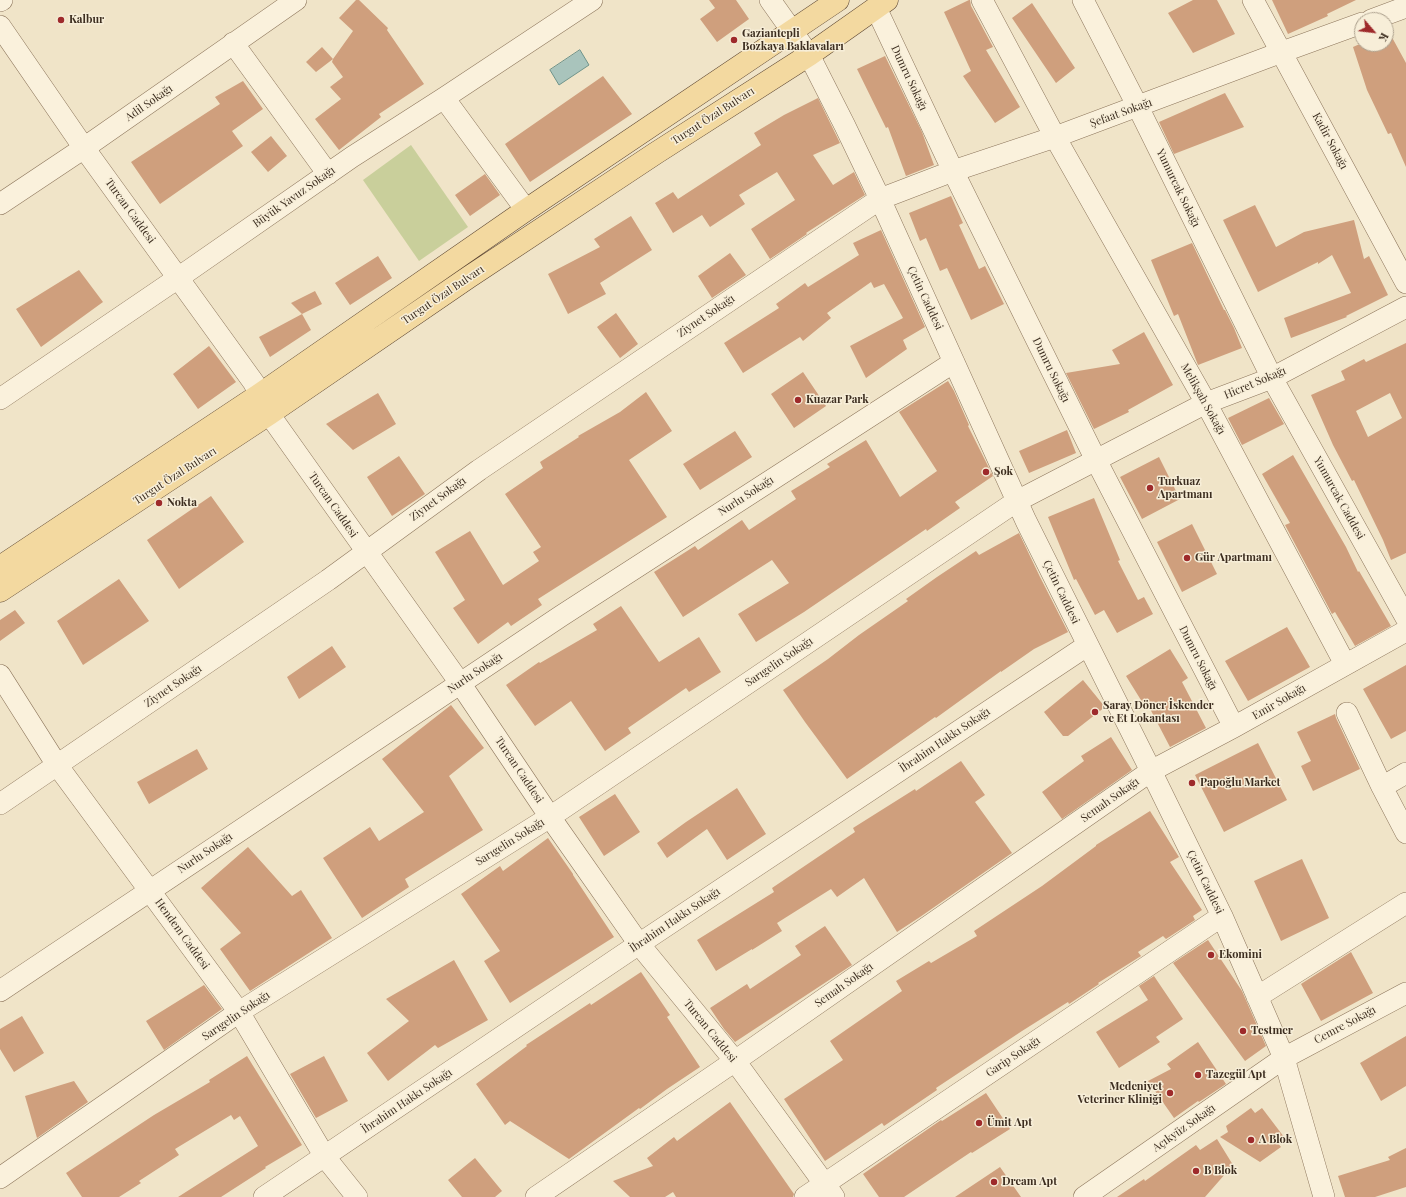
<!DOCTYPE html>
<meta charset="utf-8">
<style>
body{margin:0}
#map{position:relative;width:1406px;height:1197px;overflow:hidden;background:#f0e4c8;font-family:"Playfair Display",serif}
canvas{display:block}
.north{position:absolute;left:1354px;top:12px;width:40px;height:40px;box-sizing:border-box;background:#f7eed8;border:1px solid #ada18e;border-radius:50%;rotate:118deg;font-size:11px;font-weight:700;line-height:16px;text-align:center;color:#3d2e20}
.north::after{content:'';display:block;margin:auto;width:14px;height:18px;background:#9e2a2b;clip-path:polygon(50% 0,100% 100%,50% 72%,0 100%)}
</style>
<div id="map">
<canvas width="1406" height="1197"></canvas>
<div class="north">K</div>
</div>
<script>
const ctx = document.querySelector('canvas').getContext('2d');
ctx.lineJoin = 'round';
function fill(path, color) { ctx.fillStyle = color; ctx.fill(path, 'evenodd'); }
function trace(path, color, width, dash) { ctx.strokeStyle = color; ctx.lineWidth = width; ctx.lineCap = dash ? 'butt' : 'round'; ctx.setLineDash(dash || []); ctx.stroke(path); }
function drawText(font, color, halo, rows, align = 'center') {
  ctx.font = font + ' "Playfair Display",serif'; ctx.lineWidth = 3; ctx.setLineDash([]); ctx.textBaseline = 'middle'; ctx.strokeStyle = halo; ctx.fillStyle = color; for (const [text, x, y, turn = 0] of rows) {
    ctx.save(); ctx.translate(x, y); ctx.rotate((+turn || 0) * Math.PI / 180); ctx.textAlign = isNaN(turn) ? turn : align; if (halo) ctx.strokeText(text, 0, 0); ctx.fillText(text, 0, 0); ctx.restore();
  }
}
fill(new Path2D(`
 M 411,145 L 468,227 L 419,261 L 363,180 Z`), '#c9cf9b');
const water = new Path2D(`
 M 580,50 L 589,65 L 559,85 L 550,70 Z`);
fill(water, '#a9c4bc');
trace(water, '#6f938a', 1);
fill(new Path2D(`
 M 356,0 L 359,0 L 388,28 L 387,30 L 424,84 L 379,114 L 381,117 L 339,150 L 315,119 L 341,99 L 330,87 L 343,77 L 332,62 L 333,59 L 316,72 L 306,62 L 322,47 L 333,59 L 353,31 L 339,18 Z
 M 709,0 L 736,0 L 749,19 L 717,42 L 700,19 L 715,8 Z
 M 969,0 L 970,0 L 971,6 L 993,47 L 986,50 L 1020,107 L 995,123 L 963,76 L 971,71 L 944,12 Z
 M 1193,0 L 1217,0 L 1235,34 L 1193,53 L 1168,13 Z
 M 1272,0 L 1356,0 L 1327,14 L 1328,16 L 1288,34 Z
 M 1032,3 L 1075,68 L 1056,83 L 1012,18 Z
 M 1388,30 L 1406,63 L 1406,167 L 1391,133 L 1388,134 L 1367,90 L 1353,47 L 1362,43 L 1362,44 L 1386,44 L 1386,31 Z
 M 885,56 L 922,132 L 934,165 L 906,176 L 888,127 L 886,128 L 857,69 Z
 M 603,76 L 632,114 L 530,182 L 505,144 Z
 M 243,81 L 263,109 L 232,131 L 243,146 L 160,204 L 131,162 L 220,104 L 215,97 Z
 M 1225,93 L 1244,127 L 1174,154 L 1159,122 Z
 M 818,98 L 840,143 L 813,155 L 833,185 L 854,172 L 865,195 L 806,233 L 807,234 L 770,259 L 751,229 L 795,200 L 777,172 L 739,195 L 745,204 L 710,227 L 702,215 L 673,233 L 655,203 L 673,192 L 678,199 L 761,145 L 754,133 L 784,115 Z
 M 271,136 L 287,156 L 268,172 L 251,152 Z
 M 485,174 L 500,195 L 470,216 L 455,195 Z
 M 951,196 L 963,223 L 959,225 L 979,269 L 985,266 L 1004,304 L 971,320 L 947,268 L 940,271 L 926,238 L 920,241 L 909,213 Z
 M 1255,205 L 1276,247 L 1304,232 L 1354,220 L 1364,259 L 1369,256 L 1388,295 L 1346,316 L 1347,317 L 1291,338 L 1284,318 L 1351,293 L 1332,255 L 1318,264 L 1318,262 L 1258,292 L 1223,220 Z
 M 631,216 L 652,250 L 600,283 L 606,294 L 568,314 L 548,274 L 600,247 L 594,239 Z
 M 881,230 L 925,327 L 903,340 L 907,349 L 866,378 L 850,346 L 903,318 L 884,284 L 874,288 L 871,282 L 827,313 L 831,318 L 803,341 L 800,337 L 743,373 L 724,343 L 779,308 L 776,304 L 805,283 L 808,287 L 859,255 L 853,243 Z
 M 1192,243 L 1224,310 L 1225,310 L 1234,328 L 1242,348 L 1198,365 L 1178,314 L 1174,316 L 1151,260 Z
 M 730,253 L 746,275 L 712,298 L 698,276 Z
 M 378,256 L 392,278 L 350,305 L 335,283 Z
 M 79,270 L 103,302 L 41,347 L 16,309 Z
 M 315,291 L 322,304 L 302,314 L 291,303 Z
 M 616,313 L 638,344 L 620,358 L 597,327 Z
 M 302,314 L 311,330 L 270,357 L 259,337 Z
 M 1144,332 L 1173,385 L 1128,410 L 1129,412 L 1094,429 L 1066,373 L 1120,364 L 1112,350 Z
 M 1406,343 L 1406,553 L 1391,560 L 1383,540 L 1354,480 L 1352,481 L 1333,445 L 1311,395 L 1345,380 L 1341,371 L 1364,359 L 1366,362 ZM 1390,393 L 1402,418 L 1368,437 L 1356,411 Z
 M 209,346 L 236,382 L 198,409 L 173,374 Z
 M 803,372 L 826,406 L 794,428 L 771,394 Z
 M 948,381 L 954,391 L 969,425 L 968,426 L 993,476 L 955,502 L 960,508 L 927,531 L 926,529 L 804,612 L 756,642 L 738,614 L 789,583 L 772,560 L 683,617 L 654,572 L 695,546 L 698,550 L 742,520 L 749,530 L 796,499 L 791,491 L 830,467 L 827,464 L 866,440 L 900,497 L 937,471 L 899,412 Z
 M 646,392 L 672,431 L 629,460 L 667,517 L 538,599 L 542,605 L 511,626 L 508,622 L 478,644 L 453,608 L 465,600 L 435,552 L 470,531 L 503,585 L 539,561 L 533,552 L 541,547 L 505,494 L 543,468 L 540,462 L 579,437 L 578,436 L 620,412 Z
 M 378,393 L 396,424 L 353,450 L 326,424 Z
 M 1269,398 L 1284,424 L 1242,445 L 1228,418 Z
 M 1067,430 L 1076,453 L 1029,473 L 1019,451 Z
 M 735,431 L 752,457 L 700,490 L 683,464 Z
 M 1293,455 L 1346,547 L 1358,572 L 1359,571 L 1391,626 L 1355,646 L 1335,612 L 1332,614 L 1285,525 L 1290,523 L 1262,474 Z
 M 399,456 L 425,494 L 392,516 L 367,477 Z
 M 1159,457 L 1180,499 L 1142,519 L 1120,477 Z
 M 211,496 L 244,542 L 179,589 L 147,540 Z
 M 1094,498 L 1120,560 L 1118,561 L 1138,600 L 1144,597 L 1153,614 L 1117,633 L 1104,610 L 1095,615 L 1076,579 L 1074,580 L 1048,517 Z
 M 1192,524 L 1217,574 L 1182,592 L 1157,542 Z
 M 1019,533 L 1040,577 L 1068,632 L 1034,649 L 1001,672 L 1001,671 L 936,718 L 935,717 L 847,779 L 805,722 L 783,690 L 828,659 L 859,635 L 908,601 L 906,599 L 937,577 L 976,551 L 979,555 Z
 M 119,579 L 149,621 L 83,665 L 57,621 Z
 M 621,606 L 659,662 L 699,637 L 721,672 L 689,692 L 686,688 L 628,728 L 631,733 L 605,751 L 571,701 L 535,726 L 506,685 L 539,662 L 540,663 L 597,630 L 593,624 Z
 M 15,610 L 25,623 L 0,641 L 0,620 Z
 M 1287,627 L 1310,667 L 1248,701 L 1225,661 Z
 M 332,646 L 346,667 L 299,699 L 287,677 Z
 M 1170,649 L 1188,678 L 1182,682 L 1206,728 L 1170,747 L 1147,703 L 1144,705 L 1126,676 Z
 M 1406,665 L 1406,731 L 1391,739 L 1363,689 Z
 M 1083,680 L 1105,707 L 1068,736 L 1063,736 L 1044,712 Z
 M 451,705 L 484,748 L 449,776 L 483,830 L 405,879 L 409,887 L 362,918 L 323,858 L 370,827 L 379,841 L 424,812 L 382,759 Z
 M 1335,714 L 1336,718 L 1360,769 L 1313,791 L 1301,766 L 1311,761 L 1297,732 Z
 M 1111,737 L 1132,770 L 1062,819 L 1042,792 L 1084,761 L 1081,756 Z
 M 1258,743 L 1287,800 L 1224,832 L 1195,775 Z
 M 197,749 L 208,769 L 149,804 L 137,782 Z
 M 961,761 L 985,795 L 975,802 L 1012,853 L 920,917 L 897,932 L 864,878 L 837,897 L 831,889 L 777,923 L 782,931 L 752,950 L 752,949 L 716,971 L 697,940 L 774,892 L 772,888 L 855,832 L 853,828 L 915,789 L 916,791 Z
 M 737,788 L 766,834 L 727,860 L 707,829 L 667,858 L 657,843 L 686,822 Z
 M 615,794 L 640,832 L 604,856 L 579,817 Z
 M 1150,811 L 1179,857 L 1170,862 L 1202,910 L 1193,916 L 1195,920 L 1166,939 L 1163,936 L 1138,952 L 1141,956 L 1098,983 L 1099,984 L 1069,1004 L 1068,1002 L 1022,1031 L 936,1088 L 937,1090 L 884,1126 L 882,1123 L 825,1161 L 784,1099 L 843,1060 L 830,1041 L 902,991 L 896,981 L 929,961 L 931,963 L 977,936 L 974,931 L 1042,886 L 1096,846 L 1096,845 Z
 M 548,838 L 573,874 L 573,875 L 614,937 L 510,1003 L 484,961 L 500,951 L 461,894 L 500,866 L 503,871 Z
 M 248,847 L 292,896 L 301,890 L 332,938 L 250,991 L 220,949 L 241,933 L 201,888 Z
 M 1302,859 L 1329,918 L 1281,941 L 1254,881 Z
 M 825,926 L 852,965 L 735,1042 L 724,1029 L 710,1008 L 747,984 L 750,989 L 801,955 L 795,946 Z
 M 1208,940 L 1242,991 L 1266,1046 L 1245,1061 L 1173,963 Z
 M 1351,952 L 1373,993 L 1321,1021 L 1301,984 Z
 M 454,960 L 488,1020 L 438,1048 L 435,1045 L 388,1081 L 367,1053 L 409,1021 L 386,999 Z
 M 641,972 L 670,1015 L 667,1017 L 700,1067 L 667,1089 L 640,1109 L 639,1108 L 569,1159 L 510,1121 L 505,1125 L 476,1084 L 527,1046 L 526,1045 L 590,1003 L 591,1005 Z
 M 1154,976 L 1183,1019 L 1156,1037 L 1160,1042 L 1119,1068 L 1096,1032 L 1148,1000 L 1139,986 Z
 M 204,985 L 222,1009 L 164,1050 L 146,1021 Z
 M 22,1016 L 44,1053 L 14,1072 L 0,1049 L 0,1029 Z
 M 1406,1036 L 1406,1086 L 1381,1101 L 1360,1063 Z
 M 1198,1042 L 1226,1084 L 1199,1102 L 1198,1101 L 1174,1118 L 1148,1081 L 1171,1069 L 1167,1064 Z
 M 247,1056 L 302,1145 L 265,1167 L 266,1168 L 221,1197 L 178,1197 L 258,1146 L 240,1116 L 234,1120 L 231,1115 L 175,1149 L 179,1155 L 139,1181 L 141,1183 L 119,1197 L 82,1197 L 66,1173 L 154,1115 L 210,1082 L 209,1080 Z
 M 324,1056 L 348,1101 L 316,1118 L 290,1074 Z
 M 74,1081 L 88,1102 L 37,1138 L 25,1096 Z
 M 986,1093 L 1010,1129 L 972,1153 L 971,1152 L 904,1197 L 879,1197 L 863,1174 L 941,1120 L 942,1121 Z
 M 730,1102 L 794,1194 L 793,1197 L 676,1197 L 673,1192 L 665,1197 L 630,1197 L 613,1181 L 653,1166 L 647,1158 L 674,1137 L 677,1141 Z
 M 1251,1108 L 1255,1113 L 1262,1108 L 1284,1137 L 1277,1142 L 1281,1147 L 1260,1162 L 1220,1137 L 1228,1132 L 1226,1126 Z
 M 1217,1139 L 1233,1165 L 1205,1197 L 1117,1197 L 1144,1179 L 1145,1181 L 1196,1145 L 1200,1150 Z
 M 1406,1148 L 1406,1187 L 1375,1197 L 1345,1197 L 1338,1176 L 1390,1160 L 1388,1157 Z
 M 475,1158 L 502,1191 L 495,1197 L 462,1197 L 448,1180 Z
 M 1000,1167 L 1021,1197 L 955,1197 Z`), '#cf9f7d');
const minor = new Path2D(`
 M 770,0 L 809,55 L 845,126 L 880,199 L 1026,521 L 1151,771 L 1222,916 L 1284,1058 L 1324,1197
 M 982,0 L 1055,137 L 1206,403 L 1345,664
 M 1083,0 L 1138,107 L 1272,378 L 1406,618
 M 1253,0 L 1406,283
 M 0,1 L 2,0
 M 876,8 L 953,171 L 1096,460 L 1234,727
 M 1371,20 L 1406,7
 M 0,26 L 84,148 L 254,383 L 259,395
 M 233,43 L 328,174
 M 444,98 L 526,210
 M 0,204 L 84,148 L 296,0
 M 0,399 L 178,278 L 352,157 L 444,98 L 592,0
 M 269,414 L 460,683 L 550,817 L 639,944 L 735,1061 L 834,1197
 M 0,675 L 57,765 L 239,1012 L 325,1157 L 357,1197
 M 1347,713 L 1382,787 L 1406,833
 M 1382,787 L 1406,773
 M 0,804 L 328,580 L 479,470 L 880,199 L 953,171 L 1055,137 L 1282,52 L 1362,23
 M 0,991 L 561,616 L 954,362
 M 1257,997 L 1406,903
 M 0,1178 L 239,1012 L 550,817 L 1017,501 L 1206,403 L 1272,378 L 1406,307
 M 264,1197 L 639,944 L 1088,645
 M 536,1197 L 735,1061 L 1151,771 L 1234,727 L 1406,631
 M 805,1197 L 1222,916
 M 1084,1197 L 1284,1058 L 1406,993`);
const major = new Path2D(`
 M 0,567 L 259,395 L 526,210 L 838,0
 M 0,591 L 269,414 L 469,277 L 656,153 L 809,55 L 887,0`);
trace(minor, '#8d765c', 22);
trace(major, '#5b4430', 23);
trace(minor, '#faf1dc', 21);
trace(major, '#f3d9a0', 22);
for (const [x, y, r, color] of [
 [61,20,4,"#9e2a2b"],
 [734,40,4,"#9e2a2b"],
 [798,400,4,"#9e2a2b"],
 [986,472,4,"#9e2a2b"],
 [1150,488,4,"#9e2a2b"],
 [159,503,4,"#9e2a2b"],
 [1187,558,4,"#9e2a2b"],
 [1095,712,4,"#9e2a2b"],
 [1192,783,4,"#9e2a2b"],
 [1211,955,4,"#9e2a2b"],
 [1243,1031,4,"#9e2a2b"],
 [1198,1075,4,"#9e2a2b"],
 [1170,1093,4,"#9e2a2b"],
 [979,1123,4,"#9e2a2b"],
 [1251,1140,4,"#9e2a2b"],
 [1196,1171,4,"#9e2a2b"],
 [994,1182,4,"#9e2a2b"]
]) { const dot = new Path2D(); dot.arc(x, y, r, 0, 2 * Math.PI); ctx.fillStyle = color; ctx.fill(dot); trace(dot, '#f7eed8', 1.5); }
drawText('bold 11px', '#3d2e20', '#f7eed8', [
 ["Kalbur",69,20],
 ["Gaziantepli",742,34],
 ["Bozkaya Baklavaları",742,47],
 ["Kuazar Park",806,400],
 ["Şok",994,472],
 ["Turkuaz",1158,482],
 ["Apartmanı",1158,495],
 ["Nokta",167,503],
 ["Gür Apartmanı",1195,558],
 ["Saray Döner İskender",1103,706],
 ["ve Et Lokantası",1103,719],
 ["Papoğlu Market",1200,783],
 ["Ekomini",1219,955],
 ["Testmer",1251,1031],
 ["Tazegül Apt",1206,1075],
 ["Medeniyet",1162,1087,"right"],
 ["Veteriner Kliniği",1162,1100,"right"],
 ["Ümit Apt",987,1123],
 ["A Blok",1259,1140],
 ["B Blok",1204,1171],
 ["Dream Apt",1002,1182]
], 'left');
drawText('11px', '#3d2e20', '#f7eed8', [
 ["Dumru Sokağı",909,78,65],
 ["Adil Sokağı",149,103,-35],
 ["Şefaat Sokağı",1121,113,-20],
 ["Turgut Özal Bulvarı",713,116,-33],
 ["Kadir Sokağı",1330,141,62],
 ["Yumurcak Sokağı",1178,188,64],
 ["Büyük Yavuz Sokağı",294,197,-35],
 ["Turcan Caddesi",130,211,54],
 ["Turgut Özal Bulvarı",443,295,-34],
 ["Çetin Caddesi",925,298,65],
 ["Ziynet Sokağı",706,316,-34],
 ["Dumru Sokağı",1051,370,64],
 ["Hicret Sokağı",1255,383,-23],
 ["Melikşah Sokağı",1203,399,61],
 ["Turgut Özal Bulvarı",175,476,-33],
 ["Nurlu Sokağı",746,496,-33],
 ["Yumurcak Caddesi",1339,498,61],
 ["Ziynet Sokağı",438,499,-36],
 ["Turcan Caddesi",333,505,55],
 ["Çetin Caddesi",1061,592,64],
 ["Dumru Sokağı",1198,658,63],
 ["Sarıgelin Sokağı",779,662,-34],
 ["Nurlu Sokağı",475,673,-34],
 ["Ziynet Sokağı",173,686,-34],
 ["Emir Sokağı",1279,702,-30],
 ["İbrahim Hakkı Sokağı",945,740,-34],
 ["Turcan Caddesi",519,770,56],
 ["Semah Sokağı",1110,800,-35],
 ["Sarıgelin Sokağı",510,842,-32],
 ["Nurlu Sokağı",205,853,-34],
 ["Çetin Caddesi",1205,882,64],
 ["İbrahim Hakkı Sokağı",675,920,-34],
 ["Hendem Caddesi",182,934,54],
 ["Semah Sokağı",844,985,-35],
 ["Sarıgelin Sokağı",236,1016,-34],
 ["Cemre Sokağı",1345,1025,-28],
 ["Turcan Caddesi",710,1031,51],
 ["Garip Sokağı",1013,1057,-34],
 ["İbrahim Hakkı Sokağı",407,1101,-34],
 ["Açıkyüz Sokağı",1184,1128,-35]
]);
</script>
